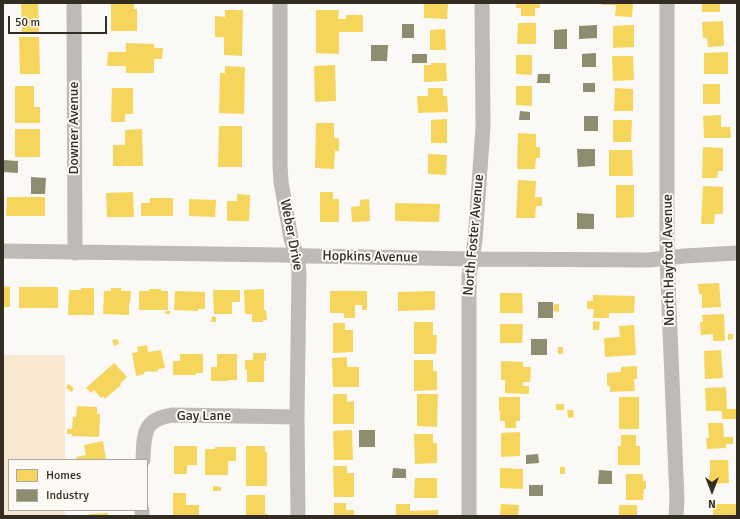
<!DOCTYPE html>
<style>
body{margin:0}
#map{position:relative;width:740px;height:519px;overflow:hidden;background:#fbf9f6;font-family:Signika,sans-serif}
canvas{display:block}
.frame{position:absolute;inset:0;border:4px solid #332c22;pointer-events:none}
.legend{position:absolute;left:8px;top:459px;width:140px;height:52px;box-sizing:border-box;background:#fdf9f4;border:1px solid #aca7a0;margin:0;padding:5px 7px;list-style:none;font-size:12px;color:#332c22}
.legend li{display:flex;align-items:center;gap:8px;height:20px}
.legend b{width:20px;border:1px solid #aca7a0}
.north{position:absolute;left:692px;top:471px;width:40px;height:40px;-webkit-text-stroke:3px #fdf9f4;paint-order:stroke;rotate:180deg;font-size:11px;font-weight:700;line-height:16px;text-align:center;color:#332c22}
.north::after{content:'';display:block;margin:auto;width:14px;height:18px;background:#332c22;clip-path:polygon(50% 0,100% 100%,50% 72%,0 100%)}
.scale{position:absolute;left:8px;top:16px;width:99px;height:18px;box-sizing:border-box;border:2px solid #332c22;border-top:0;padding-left:5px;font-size:12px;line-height:14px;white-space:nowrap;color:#332c22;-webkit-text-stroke:3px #fdf9f4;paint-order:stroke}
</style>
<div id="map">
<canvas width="740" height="519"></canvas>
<div class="frame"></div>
<ul class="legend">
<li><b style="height:11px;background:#f6d55c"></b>Homes</li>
<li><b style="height:11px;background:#8c8c6e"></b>Industry</li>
</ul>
<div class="north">N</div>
<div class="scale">50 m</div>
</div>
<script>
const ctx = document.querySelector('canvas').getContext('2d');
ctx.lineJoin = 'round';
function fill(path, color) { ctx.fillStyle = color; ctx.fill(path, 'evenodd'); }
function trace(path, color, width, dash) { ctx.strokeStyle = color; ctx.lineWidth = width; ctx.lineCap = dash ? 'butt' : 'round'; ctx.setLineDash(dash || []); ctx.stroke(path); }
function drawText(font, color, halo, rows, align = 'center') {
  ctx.font = font + ' Signika,sans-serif'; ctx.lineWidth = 4; ctx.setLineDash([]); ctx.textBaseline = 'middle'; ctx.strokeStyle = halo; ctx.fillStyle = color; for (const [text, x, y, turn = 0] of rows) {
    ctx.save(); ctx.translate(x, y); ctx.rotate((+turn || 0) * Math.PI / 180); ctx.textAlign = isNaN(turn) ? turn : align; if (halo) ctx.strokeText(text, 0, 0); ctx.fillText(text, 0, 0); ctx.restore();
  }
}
fill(new Path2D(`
 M 3,355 L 65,355 L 65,460 L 9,460 L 9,510 L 65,510 L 65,516 L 3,516 Z`), '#f8e7d0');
fill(new Path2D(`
 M 21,3 L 38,3 L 39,32 L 22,32 Z
 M 111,3 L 134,3 L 134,9 L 137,9 L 137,31 L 111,31 Z
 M 424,3 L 448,3 L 447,19 L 424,18 Z
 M 516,3 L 540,3 L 540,8 L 535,8 L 535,16 L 521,16 L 521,8 L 516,8 Z
 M 602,3 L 633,3 L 632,17 L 615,16 L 616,5 L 602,5 Z
 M 702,3 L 720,3 L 720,12 L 702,12 Z
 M 225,10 L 243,10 L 242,56 L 224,55 L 224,37 L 215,37 L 215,16 L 225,17 Z
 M 316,10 L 339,10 L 338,19 L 346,19 L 346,15 L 363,15 L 363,32 L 339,32 L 339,54 L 316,53 Z
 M 723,21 L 724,46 L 708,47 L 707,38 L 703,38 L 702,22 Z
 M 518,23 L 536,23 L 536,44 L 517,44 Z
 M 634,25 L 634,47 L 613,48 L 613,26 Z
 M 445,29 L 446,50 L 430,50 L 430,30 Z
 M 19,37 L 39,37 L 40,74 L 20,74 Z
 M 126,43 L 154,44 L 154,48 L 163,48 L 162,59 L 154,59 L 154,73 L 126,73 L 126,66 L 107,66 L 108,52 L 126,52 Z
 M 728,52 L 728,74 L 704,74 L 704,53 Z
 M 516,55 L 532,55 L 532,75 L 516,74 Z
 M 612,56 L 633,56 L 634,80 L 613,81 Z
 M 431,63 L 446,63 L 447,81 L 424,82 L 424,65 L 431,65 Z
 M 335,65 L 336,101 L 315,102 L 314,66 Z
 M 225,66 L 245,67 L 244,114 L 219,113 L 220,73 L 225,73 Z
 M 703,84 L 720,84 L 720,104 L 703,104 Z
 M 15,86 L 34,86 L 34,107 L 40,107 L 40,123 L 15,123 Z
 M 516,86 L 532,86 L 532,106 L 516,105 Z
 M 112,88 L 133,88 L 133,114 L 125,114 L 125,122 L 111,122 Z
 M 428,88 L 443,88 L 443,96 L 447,96 L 448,112 L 418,113 L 417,96 L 428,96 Z
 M 615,88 L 633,89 L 633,111 L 614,111 Z
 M 721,115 L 721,127 L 730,127 L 731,138 L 704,138 L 703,116 Z
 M 447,119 L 447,143 L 431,143 L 431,120 Z
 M 613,120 L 632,120 L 631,142 L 613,142 Z
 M 316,123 L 334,123 L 334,138 L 339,138 L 339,151 L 335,151 L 334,169 L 315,168 Z
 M 219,126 L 242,126 L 242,167 L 218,167 Z
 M 15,129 L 40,129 L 40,157 L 15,157 Z
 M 142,129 L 143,166 L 113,166 L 113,145 L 125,145 L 125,130 Z
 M 518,133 L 536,134 L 536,147 L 540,147 L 540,158 L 536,158 L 535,169 L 517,169 Z
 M 703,147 L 723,148 L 723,171 L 718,171 L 717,178 L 702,178 Z
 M 609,150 L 632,150 L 633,176 L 609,176 Z
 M 428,154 L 447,155 L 446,175 L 428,174 Z
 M 518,180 L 536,181 L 535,197 L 542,197 L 542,206 L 536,206 L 535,218 L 516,218 Z
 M 616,185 L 634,185 L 634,217 L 616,218 Z
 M 703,186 L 723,187 L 723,214 L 715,214 L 714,224 L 701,224 Z
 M 133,192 L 134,217 L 107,217 L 106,193 Z
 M 320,192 L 333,192 L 333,199 L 339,199 L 339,222 L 320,222 Z
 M 237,194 L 250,195 L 249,221 L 227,221 L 227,201 L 237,201 Z
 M 7,197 L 45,197 L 45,216 L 6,216 Z
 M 150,198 L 173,198 L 173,216 L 141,216 L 141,203 L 150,203 Z
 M 189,199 L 216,200 L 215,217 L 189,216 Z
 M 369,199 L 370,221 L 352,222 L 351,207 L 360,206 L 360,200 Z
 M 395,203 L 440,204 L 439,222 L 395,221 Z
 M 719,283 L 721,307 L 702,308 L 702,294 L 699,294 L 698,284 Z
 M 3,286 L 10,287 L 10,307 L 3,307 Z
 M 19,287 L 58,287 L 58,308 L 19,308 Z
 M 81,288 L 94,288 L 94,315 L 68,315 L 69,290 L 81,290 Z
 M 111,288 L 121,288 L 121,291 L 131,291 L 130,303 L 129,303 L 129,315 L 103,314 L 104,291 L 111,291 Z
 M 149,289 L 161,289 L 161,291 L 168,291 L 168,310 L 139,310 L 139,291 L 149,291 Z
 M 264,289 L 264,310 L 266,310 L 267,320 L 263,320 L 263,322 L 252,322 L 252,314 L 245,314 L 244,290 Z
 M 213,290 L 240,290 L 240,302 L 232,302 L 232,314 L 214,314 Z
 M 175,291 L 205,292 L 205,309 L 198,309 L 198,311 L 174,310 Z
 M 330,291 L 367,291 L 367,310 L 362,310 L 362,305 L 355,305 L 355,318 L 344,318 L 344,313 L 330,313 Z
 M 435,291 L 435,310 L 398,311 L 398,292 Z
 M 500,293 L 522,293 L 523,313 L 500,313 Z
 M 593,295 L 635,296 L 634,313 L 609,313 L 609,318 L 593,318 L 594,309 L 587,309 L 587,301 L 593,301 Z
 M 554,304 L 559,304 L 559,312 L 553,311 Z
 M 166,311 L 170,311 L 170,314 L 165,314 Z
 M 724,314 L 725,341 L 713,341 L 713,334 L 701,335 L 700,322 L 703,322 L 702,315 Z
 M 212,316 L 216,317 L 216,322 L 211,322 Z
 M 593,321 L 600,322 L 599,330 L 593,330 Z
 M 414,322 L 433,322 L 433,335 L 437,335 L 436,354 L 414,354 Z
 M 333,323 L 345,323 L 345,330 L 353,330 L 353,352 L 333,353 Z
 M 500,324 L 523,324 L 522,343 L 500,343 Z
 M 634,325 L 636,355 L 605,357 L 604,338 L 620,337 L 619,326 Z
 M 728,334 L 733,334 L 733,339 L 728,340 Z
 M 117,339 L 119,344 L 114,346 L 112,340 Z
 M 147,345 L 148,352 L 161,350 L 165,368 L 158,369 L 158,371 L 151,372 L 151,371 L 144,372 L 144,374 L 136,376 L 132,353 L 138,352 L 137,347 Z
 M 558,347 L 563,347 L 563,354 L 558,354 Z
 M 721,350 L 723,378 L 705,379 L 704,351 Z
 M 253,353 L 266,353 L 266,361 L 264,361 L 264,382 L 247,382 L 247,370 L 245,370 L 245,360 L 253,360 Z
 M 180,354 L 203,354 L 203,373 L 196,373 L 196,375 L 173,375 L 173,361 L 180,361 Z
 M 217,354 L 237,354 L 237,380 L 227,380 L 228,381 L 211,381 L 211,367 L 217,367 Z
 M 347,357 L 347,367 L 359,367 L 359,387 L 333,387 L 332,358 Z
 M 414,360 L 433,360 L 433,371 L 437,371 L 437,390 L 414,391 Z
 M 501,361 L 523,362 L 523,367 L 531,367 L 530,382 L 523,382 L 523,386 L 529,386 L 529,394 L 505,393 L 505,380 L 501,380 Z
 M 114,363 L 127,377 L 120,384 L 121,385 L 105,399 L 103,396 L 101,398 L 94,390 L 91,393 L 86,388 Z
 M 637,366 L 637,379 L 634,379 L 635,391 L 610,392 L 610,386 L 607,386 L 607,373 L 621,372 L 621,367 Z
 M 68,384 L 74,388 L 72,392 L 66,388 Z
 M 726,387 L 727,409 L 737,409 L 737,419 L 722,419 L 722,411 L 706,411 L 705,388 Z
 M 333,394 L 347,394 L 347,402 L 354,401 L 354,424 L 333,424 Z
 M 417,394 L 438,394 L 437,427 L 417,426 Z
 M 499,397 L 520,397 L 520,421 L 516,421 L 516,428 L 505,428 L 505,421 L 500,421 L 500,411 L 499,411 Z
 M 619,397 L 639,397 L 639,429 L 619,429 Z
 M 556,404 L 564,404 L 564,410 L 556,410 Z
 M 77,406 L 97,407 L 97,414 L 100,414 L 99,437 L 72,436 L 72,434 L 67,434 L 67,429 L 72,429 L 73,417 L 76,417 Z
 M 567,410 L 573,410 L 574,417 L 568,418 Z
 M 708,423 L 723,423 L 724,437 L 733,437 L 733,444 L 726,444 L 726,448 L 707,449 L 706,438 L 709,438 Z
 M 352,430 L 353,460 L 334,460 L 333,431 Z
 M 520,432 L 520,456 L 501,457 L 501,433 Z
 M 414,434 L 433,434 L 433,443 L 437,443 L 437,463 L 415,464 Z
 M 621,435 L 636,435 L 636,446 L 640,446 L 640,465 L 618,465 L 618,446 L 621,446 Z
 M 103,441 L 106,460 L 77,460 L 76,457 L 86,455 L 84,445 Z
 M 174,446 L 197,446 L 197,465 L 187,465 L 187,474 L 174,474 Z
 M 246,446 L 265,446 L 265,452 L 267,452 L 267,486 L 246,486 Z
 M 215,447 L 236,447 L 236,461 L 228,461 L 228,475 L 205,475 L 205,449 L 215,449 Z
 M 710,460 L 728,460 L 729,483 L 709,484 L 709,475 L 710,475 Z
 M 333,466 L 347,466 L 347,473 L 354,473 L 354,497 L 334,497 Z
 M 560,467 L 565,467 L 565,474 L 560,474 Z
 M 500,468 L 523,469 L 523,489 L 500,488 Z
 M 626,474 L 643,474 L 643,481 L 646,481 L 646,489 L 644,489 L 643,500 L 626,500 Z
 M 415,478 L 437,478 L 437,498 L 414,498 Z
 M 213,486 L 221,487 L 221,491 L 213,491 Z
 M 173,493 L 186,493 L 186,505 L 199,505 L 199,516 L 175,516 L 175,515 L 173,515 Z
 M 246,495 L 265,495 L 265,514 L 268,514 L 268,516 L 246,516 Z
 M 334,503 L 346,503 L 346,510 L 354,510 L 354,516 L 334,516 Z
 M 396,504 L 410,504 L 410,511 L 438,510 L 438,516 L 396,516 Z
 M 501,504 L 519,505 L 518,516 L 500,516 Z
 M 713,504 L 737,504 L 737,516 L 713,516 Z
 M 619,505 L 637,505 L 637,516 L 619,516 Z
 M 108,513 L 108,516 L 89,516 L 89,514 Z`), '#f6d55c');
fill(new Path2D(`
 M 402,24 L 414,24 L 414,38 L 402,38 Z
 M 597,25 L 597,38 L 579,39 L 579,26 Z
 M 567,29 L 567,49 L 554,49 L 554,30 Z
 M 371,45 L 388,45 L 387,61 L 371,61 Z
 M 596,53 L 596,67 L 582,67 L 582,54 Z
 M 412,54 L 427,54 L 427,63 L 412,63 Z
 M 538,74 L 550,74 L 550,83 L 537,83 Z
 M 583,83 L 595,83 L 595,92 L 583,92 Z
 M 520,111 L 530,112 L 530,120 L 519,120 Z
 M 584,116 L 598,116 L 598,131 L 584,131 Z
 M 577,149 L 595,149 L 595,166 L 578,167 Z
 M 3,160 L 18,161 L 18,173 L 3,172 Z
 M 31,177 L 46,178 L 45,194 L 31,194 Z
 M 577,213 L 594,214 L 594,229 L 577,229 Z
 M 538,302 L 553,302 L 553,318 L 538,318 Z
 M 531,339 L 547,339 L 547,355 L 531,355 Z
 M 359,430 L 375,430 L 375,447 L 359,447 Z
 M 538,454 L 539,463 L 526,464 L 526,455 Z
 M 393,468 L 406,469 L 406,478 L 392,478 Z
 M 599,470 L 612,471 L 612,484 L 598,484 Z
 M 529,485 L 543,485 L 543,496 L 529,496 Z`), '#8c8c6e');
trace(new Path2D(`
 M 74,3 L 75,253
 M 280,3 L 280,164 L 281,182 L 291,239 L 297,256 L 299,273 L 297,417 L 298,516
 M 667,3 L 667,258 L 677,500 L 676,516
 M 3,251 L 282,255 L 312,256 L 471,259 L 649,260 L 684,256 L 737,253
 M 143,460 C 144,434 143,419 173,415 L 297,417
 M 142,510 L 142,516
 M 469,516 L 469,276 L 475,241 L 483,127 L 482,3`), '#bebbb7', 15);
drawText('14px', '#332c22', '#fdf9f4', [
 ["Downer Avenue",74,128,-90],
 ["Weber Drive",291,235,79],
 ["North Foster Avenue",474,235,-85],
 ["Hopkins Avenue",370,257,1],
 ["North Hayford Avenue",669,260,-91],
 ["Gay Lane",204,416]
]);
</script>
